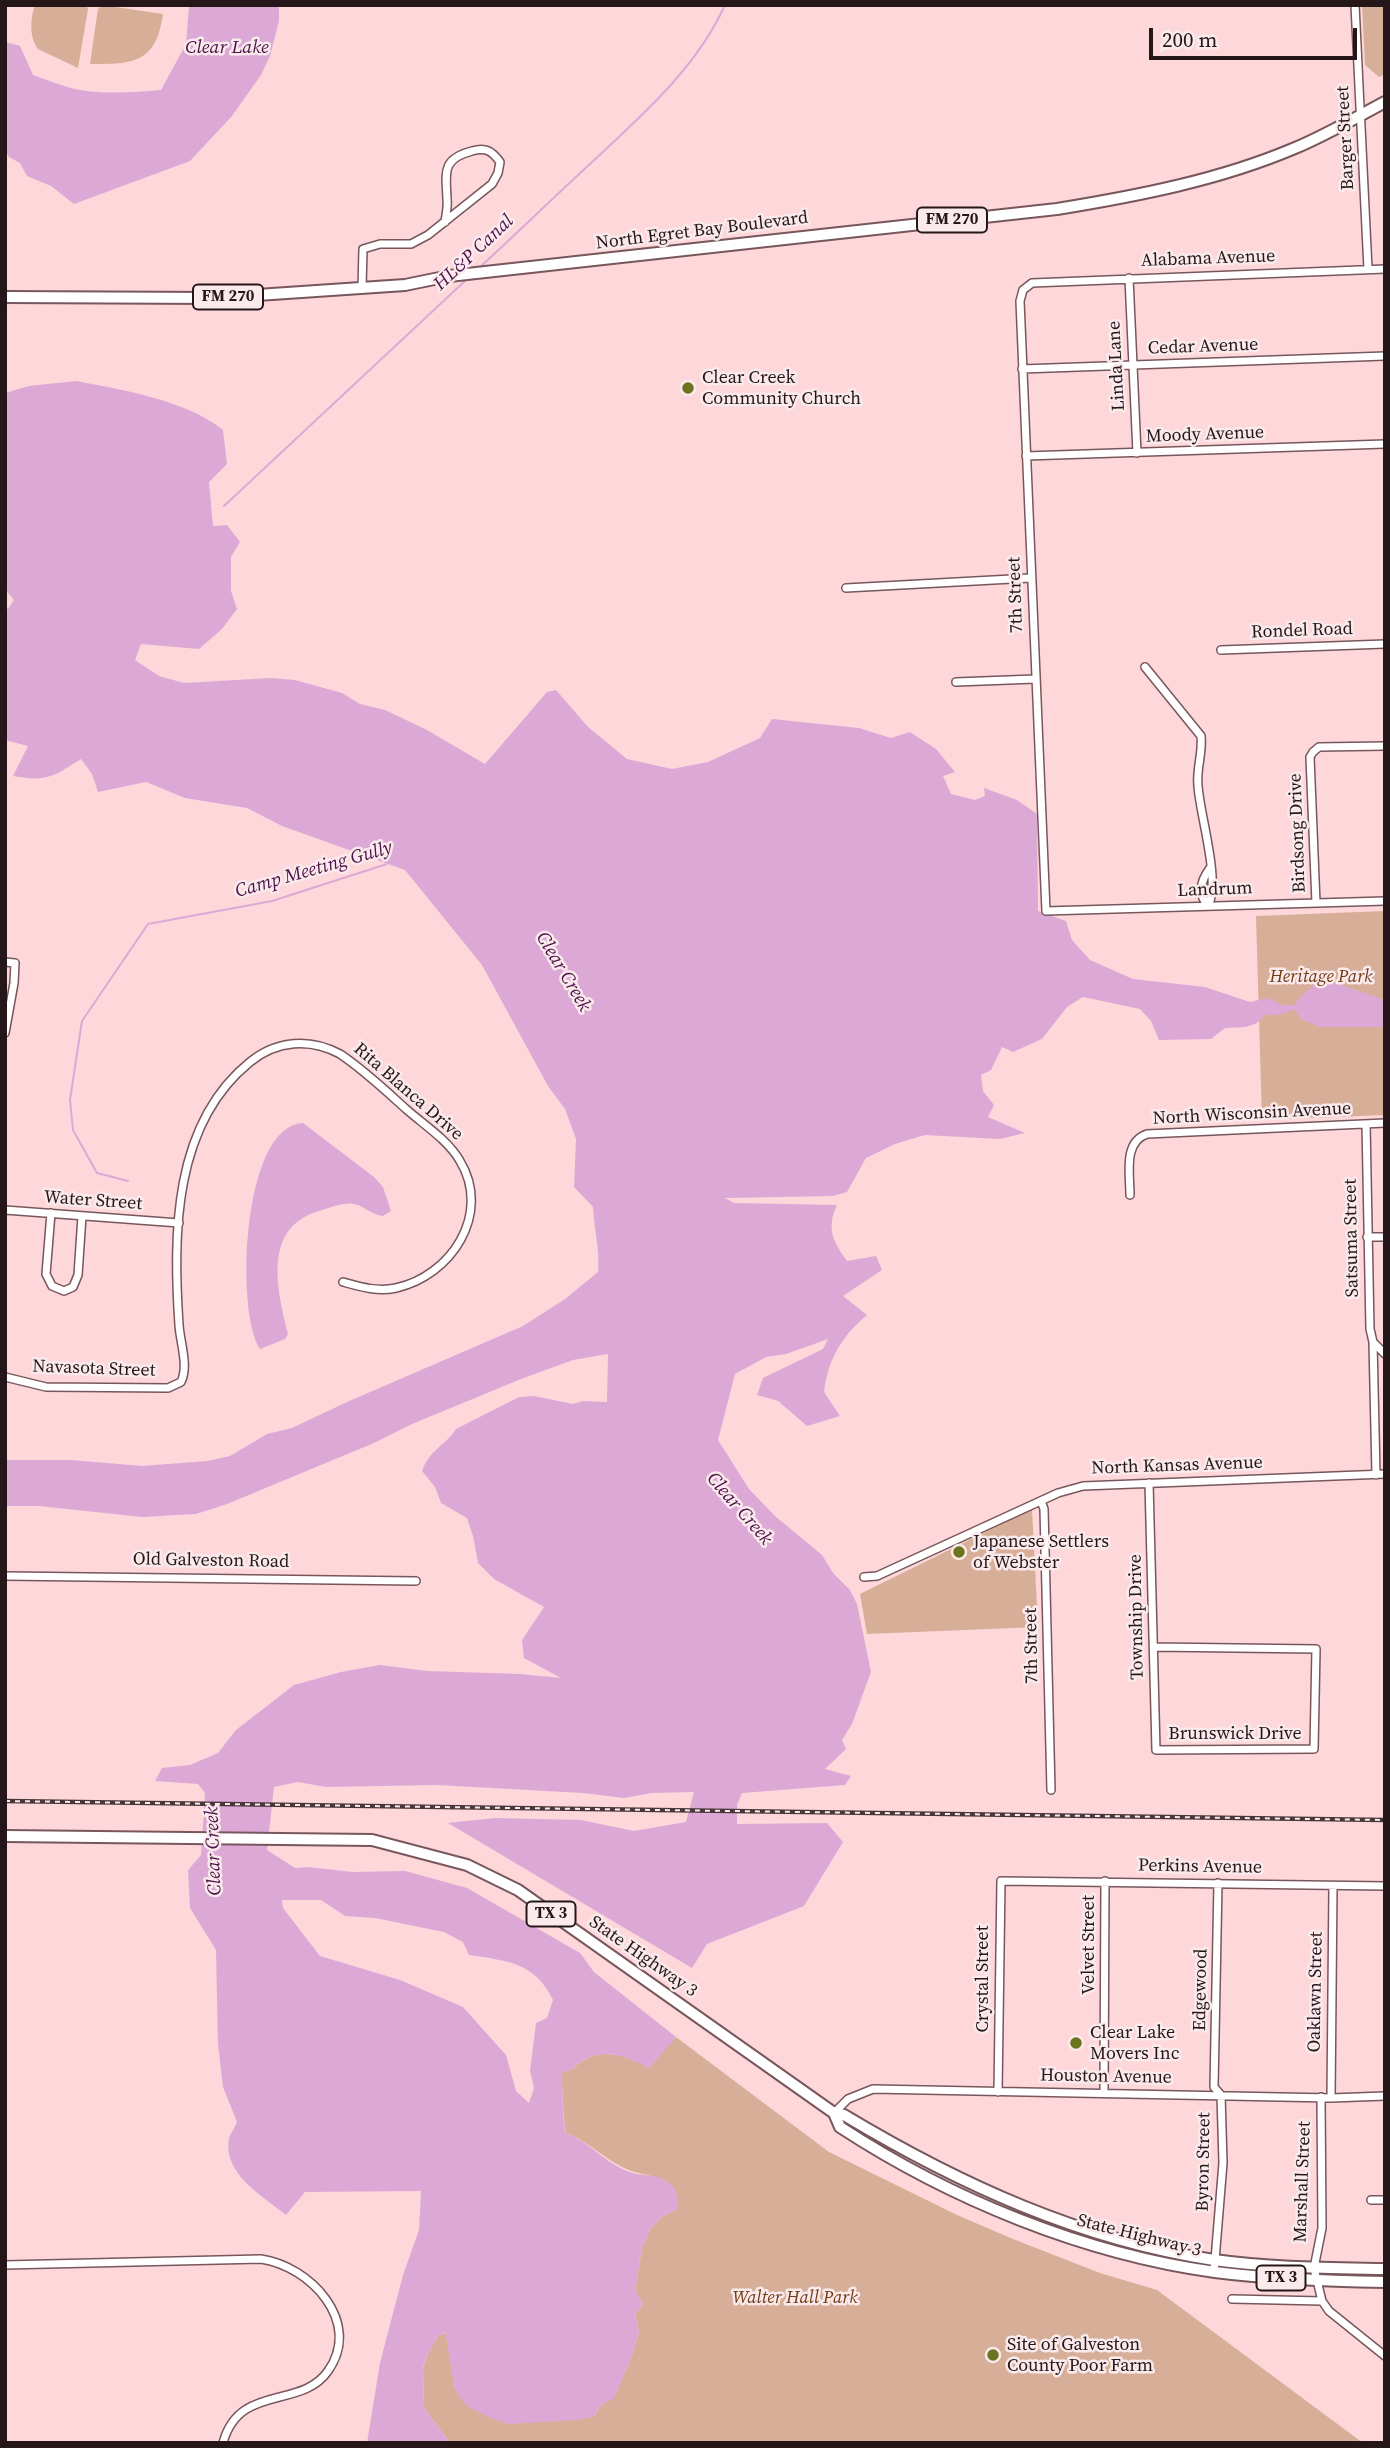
<!DOCTYPE html>
<style>
body{margin:0}
#map{position:relative;width:1390px;height:2448px;overflow:hidden;background:#fdd7da;font-family:"Source Serif 4",serif}
canvas{display:block}
.frame{position:absolute;inset:0;border:7px solid #251719;pointer-events:none}
.scale{position:absolute;left:1149px;top:28px;width:208px;height:32px;box-sizing:border-box;border:4px solid #251719;border-top:0;padding-left:9px;font-size:21px;line-height:24px;white-space:nowrap;color:#251719;-webkit-text-stroke:5px #faeaec;paint-order:stroke}
</style>
<div id="map">
<canvas width="1390" height="2448"></canvas>
<div class="frame"></div>
<div class="scale">200 m</div>
</div>
<script>
const ctx = document.querySelector('canvas').getContext('2d');
ctx.lineJoin = 'round';
function fill(path, color) { ctx.fillStyle = color; ctx.fill(path, 'evenodd'); }
function trace(path, color, width, dash) { ctx.strokeStyle = color; ctx.lineWidth = width; ctx.lineCap = dash ? 'butt' : 'round'; ctx.setLineDash(dash || []); ctx.stroke(path); }
function drawText(font, color, halo, rows, align = 'center') {
  ctx.font = font + ' "Source Serif 4",serif'; ctx.lineWidth = 5; ctx.setLineDash([]); ctx.textBaseline = 'middle'; ctx.strokeStyle = halo; ctx.fillStyle = color; for (const [text, x, y, turn = 0] of rows) {
    ctx.save(); ctx.translate(x, y); ctx.rotate((+turn || 0) * Math.PI / 180); ctx.textAlign = isNaN(turn) ? turn : align; if (halo) ctx.strokeText(text, 0, 0); ctx.fillText(text, 0, 0); ctx.restore();
  }
}
fill(new Path2D(`
 M 35,5 L 86,5 L 88,9 L 78,68 L 38,49 C 29,37 30,19 35,5 Z
 M 102,5 L 163,14 C 156,64 133,64 90,64 L 98,9 Z
 M 1362,5 L 1385,5 L 1385,74 L 1379,77 L 1365,65 Z
 M 1385,911 L 1385,1115 L 1262,1120 L 1256,916 Z
 M 1032,1509 L 1038,1627 L 867,1634 L 860,1594 Z
 M 676,2037 L 829,2152 L 957,2215 L 1013,2239 L 1100,2273 L 1157,2290 L 1363,2443 L 450,2443 L 424,2408 L 423,2369 L 428,2353 L 438,2336 L 446,2332 L 455,2389 L 509,2424 L 594,2416 L 601,2405 L 614,2397 L 631,2358 L 639,2332 L 635,2315 L 643,2304 L 635,2291 L 642,2247 L 651,2228 L 663,2216 L 678,2209 L 649,2175 C 613,2171 597,2145 566,2133 C 562,2113 564,2093 560,2072 C 576,2070 573,2066 584,2060 C 607,2047 628,2058 649,2067 Z`), '#d7af98');
fill(new Path2D(`
 M 189,5 L 279,5 L 279,21 L 270,56 L 261,75 L 232,116 L 190,161 L 74,204 L 51,186 L 27,176 L 20,163 L 9,157 L 5,150 L 5,42 L 20,46 L 33,75 C 50,81 69,89 87,91 C 112,94 136,92 161,90 L 186,44 Z
 M 76,381 C 123,390 186,400 223,430 L 227,464 L 209,482 L 213,526 L 227,525 L 240,542 L 231,557 L 231,591 L 237,609 L 222,629 L 199,649 L 141,644 L 135,660 L 159,676 L 184,683 L 271,678 L 295,680 L 342,693 L 360,704 L 385,710 L 427,730 L 485,764 L 547,692 L 556,690 L 588,727 L 627,759 L 672,769 L 708,762 L 760,738 L 772,719 L 859,728 L 891,738 L 910,732 L 936,749 L 955,772 L 943,776 L 951,794 L 975,800 L 985,796 L 984,788 L 1017,800 L 1037,814 L 1038,911 L 1066,921 L 1072,940 L 1090,960 L 1133,979 L 1205,987 L 1250,1002 L 1267,998 L 1283,1005 L 1296,1005 L 1296,1002 L 1314,984 L 1330,981 L 1385,1000 L 1385,1027 L 1320,1027 L 1301,1019 L 1295,1009 L 1279,1015 L 1265,1015 L 1257,1023 L 1246,1027 L 1225,1028 L 1211,1039 L 1159,1040 L 1151,1021 L 1140,1009 L 1083,997 L 1067,1007 L 1042,1039 L 1013,1052 L 1002,1047 L 991,1070 L 981,1075 L 983,1091 L 994,1105 L 988,1117 L 1025,1133 L 1000,1139 L 925,1135 L 895,1144 L 866,1158 L 847,1192 L 833,1196 L 725,1198 L 734,1203 L 837,1205 C 826,1229 833,1241 847,1261 L 876,1256 L 882,1270 L 843,1296 L 867,1315 C 842,1336 828,1359 824,1392 L 840,1416 L 807,1426 L 778,1401 L 757,1395 L 763,1378 L 823,1349 L 828,1339 L 786,1354 L 766,1357 L 735,1374 L 718,1440 L 749,1489 L 775,1516 L 822,1555 L 833,1573 L 850,1590 L 857,1604 L 871,1672 L 852,1724 L 842,1740 L 846,1749 L 825,1769 L 851,1776 L 845,1785 L 742,1793 L 737,1805 L 737,1824 L 827,1823 L 843,1842 L 804,1906 L 707,1944 L 692,1968 L 448,1823 L 495,1818 L 581,1820 L 634,1831 L 686,1822 L 694,1792 L 652,1793 L 624,1798 L 583,1793 L 437,1785 L 326,1787 L 298,1782 L 274,1787 L 267,1850 L 295,1868 L 308,1867 L 352,1872 L 405,1871 L 467,1888 L 580,1953 L 594,1972 L 676,2037 L 649,2068 C 628,2058 607,2047 584,2060 C 573,2066 575,2070 561,2073 C 564,2094 561,2112 566,2133 C 590,2142 608,2166 633,2173 C 644,2176 655,2174 666,2181 C 677,2187 678,2198 678,2209 L 663,2216 L 651,2228 L 642,2247 L 635,2291 L 643,2304 L 635,2315 L 639,2332 L 631,2358 L 614,2398 L 601,2405 L 594,2416 L 578,2420 L 509,2424 L 493,2419 L 470,2408 L 460,2398 L 455,2389 L 445,2332 L 438,2336 L 428,2353 L 423,2368 L 424,2408 L 450,2443 L 367,2443 L 380,2363 L 403,2275 L 419,2230 L 421,2191 L 305,2192 L 286,2215 C 263,2196 222,2174 229,2138 C 231,2133 235,2127 237,2122 L 223,2087 L 218,2044 L 216,1950 L 190,1908 L 188,1870 L 201,1855 L 205,1793 L 198,1784 L 155,1781 L 162,1768 L 190,1765 L 218,1753 L 236,1730 L 294,1685 L 341,1672 L 380,1665 L 427,1671 L 520,1674 L 561,1678 L 524,1658 L 522,1640 L 544,1607 L 494,1579 L 478,1563 L 473,1536 L 467,1518 L 441,1503 L 435,1487 L 422,1471 C 430,1449 445,1446 456,1429 L 519,1397 L 534,1396 L 573,1404 L 583,1401 L 607,1402 L 608,1354 L 573,1360 L 521,1379 L 412,1424 L 374,1443 L 227,1504 L 196,1514 L 142,1517 L 39,1506 L 5,1506 L 5,1460 L 71,1460 L 142,1466 L 207,1461 L 230,1456 L 267,1434 L 292,1428 L 347,1402 L 523,1326 L 565,1299 L 598,1272 C 600,1249 594,1230 593,1207 L 574,1187 L 576,1139 L 565,1109 L 548,1086 L 482,965 L 405,870 L 282,826 L 247,808 L 185,798 L 146,782 L 98,792 L 92,774 L 81,759 C 53,777 46,782 13,776 L 28,746 L 5,740 L 5,607 L 8,609 L 14,600 L 5,589 L 5,393 L 29,386 ZM 282,1900 L 321,1900 L 345,1916 L 375,1918 L 444,1932 L 463,1942 L 469,1955 C 507,1961 535,1962 553,2000 L 547,2018 L 536,2023 L 530,2071 L 534,2088 L 529,2103 L 516,2091 L 506,2055 L 463,2007 L 400,1980 L 320,1956 L 283,1908 Z
 M 303,1123 L 374,1177 L 383,1187 L 391,1211 L 383,1216 C 369,1214 365,1206 354,1204 C 344,1202 332,1207 322,1210 C 261,1226 277,1289 288,1334 L 285,1339 L 260,1349 C 235,1311 242,1125 303,1123 Z`), '#dca9d7');
trace(new Path2D(`
 M 478,269 C 516,234 553,198 591,163 C 641,116 696,69 725,5
 M 224,506 L 466,280
 M 128,1181 L 97,1173 L 73,1130 L 70,1100 L 82,1021 L 148,924 L 272,901 L 387,864`), '#dca9d7', 2);
const street = new Path2D(`
 M 1355,5 L 1368,269
 M 1385,269 L 1032,283 L 1023,290 L 1020,301 L 1046,911 L 1385,901
 M 1129,278 L 1137,453
 M 362,288 L 363,249 L 380,244 L 411,244 L 428,235 L 492,184 L 498,173 L 500,162 C 492,151 486,147 472,151 C 441,159 446,173 447,199 C 448,207 446,214 445,222
 M 1022,369 L 1385,356
 M 1026,456 L 1385,444
 M 846,588 L 1030,578
 M 1221,650 L 1385,644
 M 1145,667 L 1201,736 C 1203,753 1196,769 1198,786 C 1200,816 1221,881 1208,906 C 1197,893 1201,880 1210,868
 M 956,682 L 1035,679
 M 1316,903 L 1310,757 L 1313,752 L 1319,747 L 1385,746
 M 5,962 L 15,963 L 14,983 L 5,1033
 M 1366,1124 L 1370,1329 L 1373,1342 L 1385,1354
 M 1130,1195 C 1130,1174 1123,1142 1147,1134 L 1385,1123
 M 5,1210 L 179,1223
 M 51,1213 L 46,1274 L 52,1286 L 64,1291 L 73,1287 L 78,1275 L 82,1216
 M 1367,1237 L 1385,1237
 M 1373,1342 L 1376,1475
 M 5,1377 L 46,1387 L 168,1388 L 181,1382 C 189,1366 180,1342 179,1325 C 173,1234 173,1124 250,1062 C 277,1040 310,1038 340,1054 C 364,1070 385,1090 406,1109 C 424,1125 448,1140 460,1161 C 492,1214 451,1276 396,1288 C 377,1292 361,1287 343,1282
 M 1149,1483 L 1156,1750 L 1314,1749 L 1316,1649 L 1154,1647
 M 1041,1501 L 1044,1509 L 1051,1790
 M 5,1576 L 416,1581
 M 864,1577 L 877,1576 L 1058,1493 L 1083,1486 L 1385,1474
 M 998,2092 L 1001,1881 L 1385,1886
 M 1104,2093 L 1105,1881
 M 1321,2097 L 1322,2228 L 1314,2268 L 1322,2301 L 1329,2311 L 1385,2356
 M 1331,2098 L 1333,1886
 M 834,2113 L 848,2099 L 873,2089 L 1331,2098 L 1385,2096
 M 1371,2200 L 1385,2200
 M 5,2265 L 261,2259 C 310,2266 363,2322 328,2371 C 301,2410 239,2383 223,2443
 M 1214,2272 L 1223,2163 L 1221,2095 L 1214,2087 L 1218,1883
 M 1232,2299 L 1322,2301`);
const primary = new Path2D(`
 M 5,297 L 213,298 L 405,285 L 449,276 L 1057,209 C 1137,196 1220,180 1295,148 C 1326,135 1355,118 1385,102
 M 5,1836 L 372,1840 L 467,1865 L 518,1890 L 834,2113 L 844,2115 C 959,2184 1081,2240 1214,2260 C 1271,2268 1328,2268 1385,2269
 M 834,2113 L 840,2127 C 950,2199 1084,2254 1215,2272 C 1271,2279 1328,2281 1385,2282`);
trace(street, '#77575b', 10);
trace(primary, '#77575b', 14);
trace(street, '#fff', 7);
trace(primary, '#fff', 10);
const rail = new Path2D(`
 M 5,1801 L 1385,1820`);
trace(rail, '#483639', 4.5);
trace(rail, '#faeaec', 2, [5]);
for (const [x, y, r, color] of [
 [688,388,7,"#6d741d"],
 [959,1552,7,"#6d741d"],
 [1076,2043,7,"#6d741d"],
 [993,2355,7,"#6d741d"]
]) { const dot = new Path2D(); dot.arc(x, y, r, 0, 2 * Math.PI); ctx.fillStyle = color; ctx.fill(dot); trace(dot, '#faeaec', 2.5); }
for (const [x, y, w] of [
 [952,220,70],
 [228,297,70],
 [551,1914,49],
 [1281,2278,49]
]) { const box = new Path2D(); box.roundRect(x - w / 2, y - 12.5, w, 25, 5); ctx.fillStyle = '#faeaec'; ctx.fill(box); trace(box, '#251719', 2); }
drawText('bold 16px', '#251719', null, [
 ["FM 270",952,220],
 ["FM 270",228,297],
 ["TX 3",551,1914],
 ["TX 3",1281,2278]
]);
drawText('18px', '#251719', '#faeaec', [
 ["Barger Street",1346,138,-93],
 ["North Egret Bay Boulevard",702,231,-7],
 ["Alabama Avenue",1208,259,-2],
 ["Cedar Avenue",1203,347,-2],
 ["Linda Lane",1117,366,-93],
 ["Moody Avenue",1205,435,-2],
 ["7th Street",1016,595,-92],
 ["Rondel Road",1302,631,-2],
 ["Birdsong Drive",1298,833,-92],
 ["Landrum",1215,890,-2],
 ["Rita Blanca Drive",408,1092,41],
 ["North Wisconsin Avenue",1252,1114,-3],
 ["Water Street",93,1201,4],
 ["Satsuma Street",1352,1238,-91],
 ["Navasota Street",94,1369,2],
 ["North Kansas Avenue",1177,1466,-2],
 ["Old Galveston Road",211,1561,1],
 ["Township Drive",1137,1617,-91],
 ["7th Street",1032,1646,-91],
 ["Brunswick Drive",1235,1734],
 ["Perkins Avenue",1200,1867,1],
 ["Velvet Street",1089,1945,-90],
 ["State Highway 3",643,1957,35],
 ["Crystal Street",983,1979,-90],
 ["Edgewood",1201,1990,-89],
 ["Oaklawn Street",1316,1992,-89],
 ["Houston Avenue",1106,2077,1],
 ["Byron Street",1204,2162,-89],
 ["Marshall Street",1303,2182,-88],
 ["State Highway 3",1139,2236,14]
]);
drawText('18px', '#251719', '#faeaec', [
 ["Clear Creek",702,378],
 ["Community Church",702,399],
 ["Japanese Settlers",973,1542],
 ["of Webster",973,1563],
 ["Clear Lake",1090,2033],
 ["Movers Inc",1090,2054],
 ["Site of Galveston",1007,2345],
 ["County Poor Farm",1007,2366]
], 'left');
drawText('italic 18px', '#733c14', '#faeaec', [
 ["Heritage Park",1321,977],
 ["Walter Hall Park",795,2298]
]);
drawText('italic 19px', '#4e124b', '#faeaec', [
 ["Clear Lake",227,48],
 ["HL&P Canal",474,253,-43],
 ["Camp Meeting Gully",314,870,-16],
 ["Clear Creek",563,972,59],
 ["Clear Creek",739,1509,49],
 ["Clear Creek",214,1851,-92]
]);
</script>
